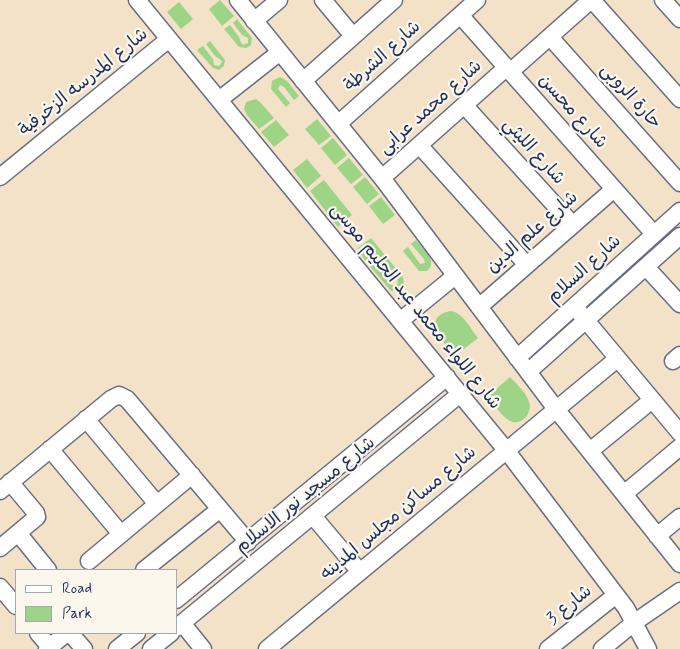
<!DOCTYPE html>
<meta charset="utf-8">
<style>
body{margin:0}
#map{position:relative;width:680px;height:649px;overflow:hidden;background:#f3e2c7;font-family:Mynerve,sans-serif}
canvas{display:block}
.legend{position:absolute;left:15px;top:569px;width:162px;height:65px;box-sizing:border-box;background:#fbf7ec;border:1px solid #a1a7b3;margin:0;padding:6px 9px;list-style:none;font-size:15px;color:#1b2f5e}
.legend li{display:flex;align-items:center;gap:10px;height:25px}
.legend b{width:25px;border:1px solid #a1a7b3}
</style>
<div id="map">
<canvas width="680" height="649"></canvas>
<ul class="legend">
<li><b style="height:6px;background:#fff"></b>Road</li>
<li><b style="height:14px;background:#9ed485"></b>Park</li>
</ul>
</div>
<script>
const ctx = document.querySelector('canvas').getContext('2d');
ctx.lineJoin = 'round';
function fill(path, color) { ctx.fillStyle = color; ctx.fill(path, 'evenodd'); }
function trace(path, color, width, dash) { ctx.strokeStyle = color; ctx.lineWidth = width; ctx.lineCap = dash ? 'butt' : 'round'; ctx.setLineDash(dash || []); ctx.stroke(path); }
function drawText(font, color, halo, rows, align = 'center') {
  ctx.font = font + ' Mynerve,"Playpen Sans Arabic",sans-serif'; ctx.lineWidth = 4.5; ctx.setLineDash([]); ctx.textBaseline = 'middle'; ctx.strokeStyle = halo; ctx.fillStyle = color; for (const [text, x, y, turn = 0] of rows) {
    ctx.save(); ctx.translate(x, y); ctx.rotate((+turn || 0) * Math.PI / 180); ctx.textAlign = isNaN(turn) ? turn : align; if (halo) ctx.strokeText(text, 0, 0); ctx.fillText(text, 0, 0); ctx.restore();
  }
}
fill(new Path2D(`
 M 220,0 L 234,16 L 222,26 L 209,9 Z
 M 179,2 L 193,19 L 181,29 L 167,12 Z
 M 237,19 L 252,38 L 251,45 L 246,48 L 239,47 L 224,29 L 230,25 L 239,37 L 241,43 L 243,45 L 248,43 L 248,38 L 242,35 L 233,23 Z
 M 210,41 L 225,60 L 224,66 L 219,70 L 213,68 L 197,50 L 203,46 L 213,59 L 214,65 L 219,66 L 222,62 L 221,60 L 215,56 L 206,44 Z
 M 280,77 L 287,81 L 299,96 L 294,100 L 284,87 L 280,85 L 278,89 L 290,103 L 286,107 L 271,89 L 272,81 Z
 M 256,99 L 261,103 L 274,118 L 259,129 L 247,115 L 244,109 L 246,102 Z
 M 317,119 L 331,136 L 319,145 L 305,129 Z
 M 276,120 L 289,135 L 274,147 L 261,132 Z
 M 333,138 L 347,155 L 335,165 L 321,148 Z
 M 349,158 L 363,175 L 351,184 L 337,168 Z
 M 307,159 L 321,176 L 307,188 L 293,170 Z
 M 365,177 L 379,194 L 367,204 L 353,187 Z
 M 324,180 L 352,215 L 338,227 L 310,191 Z
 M 381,197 L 395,215 L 383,224 L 369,206 Z
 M 371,238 L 403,277 L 404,284 L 396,290 L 391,291 L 367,263 C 378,266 390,272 390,284 L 395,286 L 398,283 L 397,279 L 387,269 L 380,264 L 365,260 L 357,249 Z
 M 416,240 C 423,249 439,261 427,271 L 419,271 L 403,251 L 408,247 L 420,264 L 425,263 L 424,259 L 411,244 Z
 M 450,311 C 463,312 470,328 478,338 L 455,356 C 445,344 419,318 450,311 Z
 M 510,377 C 516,384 527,393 529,402 C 531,407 529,413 526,417 C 510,434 496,406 488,396 Z`), '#9ed485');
const minor = new Path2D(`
 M 137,0 L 506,450 L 626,608 L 648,649
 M 238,0 L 382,178 L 556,409 L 680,564
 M 323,0 L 353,36
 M 592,0 L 680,99
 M 663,0 L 680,19
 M 460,15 L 654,234
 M 254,21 L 279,0
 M 550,37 L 680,183
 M 510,72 L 591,0
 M 303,81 L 394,0
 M 219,100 L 280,52
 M 464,105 L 573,225
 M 338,124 L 477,0
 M 419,145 L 527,265
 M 0,177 L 169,39
 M 382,178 L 506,68
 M 646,267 L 680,304
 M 479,307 L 614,189
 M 579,312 L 680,433
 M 400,321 L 455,276
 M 517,358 L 680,211
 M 673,361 L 680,355
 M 528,372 L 680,236
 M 86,419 L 157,504
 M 50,449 L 121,534
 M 590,451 L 652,400
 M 0,491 L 111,399 L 119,395 L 127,399 L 248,542
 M 624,494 L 680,447
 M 313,516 L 360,572
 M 18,533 L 48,570
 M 657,536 L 680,517
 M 0,548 L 37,517 L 36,513 L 10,482
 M 89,561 L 192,475
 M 144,570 L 220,509
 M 0,587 L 16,606
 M 176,600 L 447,377
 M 182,623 L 203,649
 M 176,628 L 460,394
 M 38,633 L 50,647
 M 70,633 L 84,649
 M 47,649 L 67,633
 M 117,649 L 137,633
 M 151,649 L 171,633
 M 267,649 L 617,359
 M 548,649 L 616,595
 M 602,649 L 635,622 L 680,591`);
trace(minor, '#676e83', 19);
trace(minor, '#fff', 16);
drawText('18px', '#1b2f5e', '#fbf7ec', [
 ["شارع الشرطة",383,57,-42],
 ["شارع المدرسه الزخرفية",84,83,-39],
 ["حارة الروبى",630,97,48],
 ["شارع محمد عرابى",431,108,-42],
 ["شارع محسن",572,112,48],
 ["شارع الليثي",533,152,48],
 ["شارع علم الدين",533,233,-41],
 ["شارع السلام",585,270,-42],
 ["شارع اللواء محمد عبد الحليم موسى",415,307,51],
 ["شارع مسجد نور الاسلام",306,496,-39],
 ["شارع مساكن مجلس المدينه",399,514,-40],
 ["شارع 3",570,606,-39]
]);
</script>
